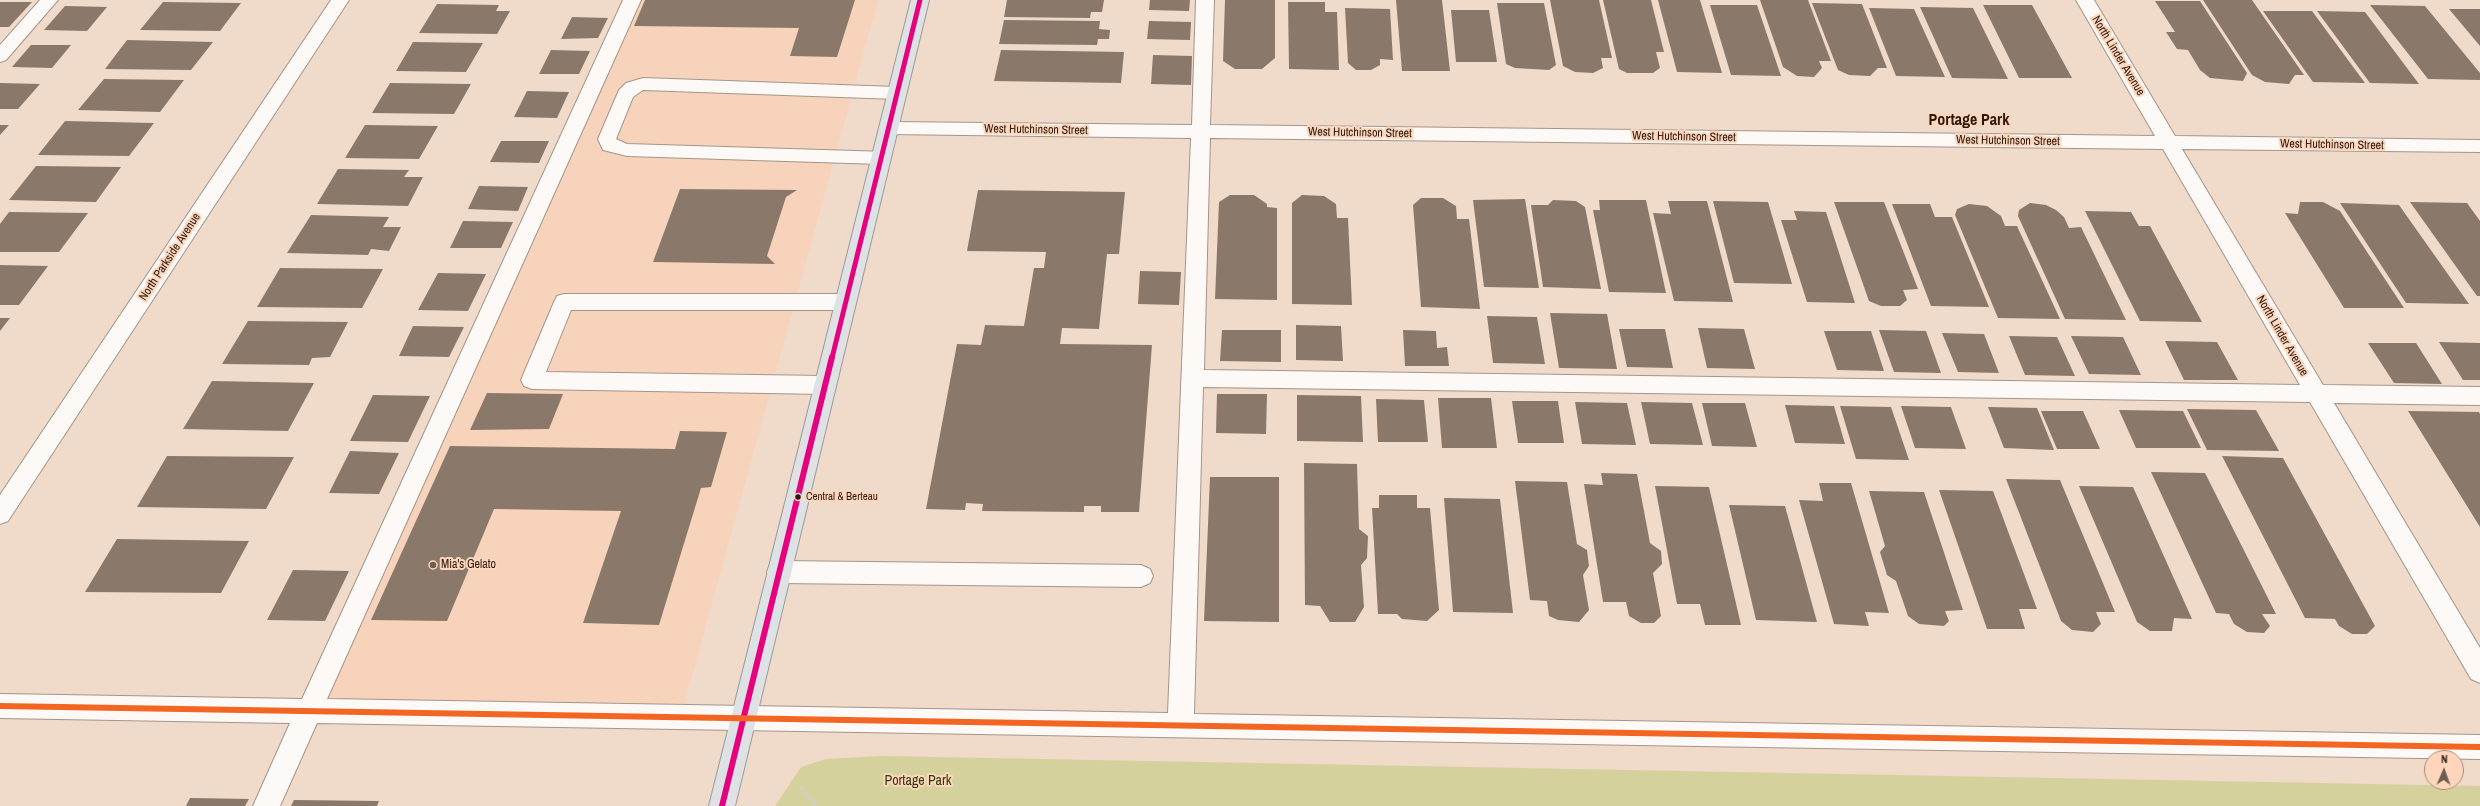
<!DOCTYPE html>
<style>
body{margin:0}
#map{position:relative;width:2480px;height:806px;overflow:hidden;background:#f0daca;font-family:"Archivo Narrow",sans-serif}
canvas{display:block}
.north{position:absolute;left:2424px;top:750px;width:40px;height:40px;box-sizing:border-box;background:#ffd6bb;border:1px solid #a98b77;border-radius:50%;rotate:2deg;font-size:11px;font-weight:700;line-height:16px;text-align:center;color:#281a10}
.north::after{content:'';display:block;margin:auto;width:14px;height:18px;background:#6e5d51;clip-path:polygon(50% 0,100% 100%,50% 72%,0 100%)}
</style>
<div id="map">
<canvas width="2480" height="806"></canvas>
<div class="north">N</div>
</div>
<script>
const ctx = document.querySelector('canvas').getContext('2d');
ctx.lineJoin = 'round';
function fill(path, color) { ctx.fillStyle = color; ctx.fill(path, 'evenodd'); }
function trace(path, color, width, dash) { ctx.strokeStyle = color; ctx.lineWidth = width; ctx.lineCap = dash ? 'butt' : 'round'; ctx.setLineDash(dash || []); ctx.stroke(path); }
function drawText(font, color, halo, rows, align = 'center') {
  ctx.font = font + ' "Archivo Narrow",sans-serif'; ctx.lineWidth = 4; ctx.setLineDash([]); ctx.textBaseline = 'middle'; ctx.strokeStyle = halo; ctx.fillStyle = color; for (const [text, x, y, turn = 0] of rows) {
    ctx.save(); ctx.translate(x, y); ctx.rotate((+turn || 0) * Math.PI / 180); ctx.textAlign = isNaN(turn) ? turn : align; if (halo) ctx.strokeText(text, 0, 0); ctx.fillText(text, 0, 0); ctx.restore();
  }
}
fill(new Path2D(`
 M 626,0 L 878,0 L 684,705 L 306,701 Z`), '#f7d3bb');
fill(new Path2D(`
 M 882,756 L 2480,786 L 2480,806 L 775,806 L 801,767 L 826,759 Z`), '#d5d19c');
fill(new Path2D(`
 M 645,0 L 855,0 L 837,57 L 790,56 L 799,28 L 634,26 Z
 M 1007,0 L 1104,0 L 1102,12 L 1091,12 L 1090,18 L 1004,17 Z
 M 1150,0 L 1190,0 L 1189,11 L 1149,10 Z
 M 1225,0 L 1275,0 L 1275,58 L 1262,69 L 1235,69 L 1223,61 Z
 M 1396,0 L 1442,0 L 1450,71 L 1402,71 Z
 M 1550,0 L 1599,0 L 1612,58 L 1601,58 L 1603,68 L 1593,73 L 1575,72 L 1563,66 Z
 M 1603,0 L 1651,0 L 1664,52 L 1656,52 L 1660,68 L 1653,73 L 1627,73 L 1619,69 Z
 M 1658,0 L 1700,0 L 1722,73 L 1677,72 Z
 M 1760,0 L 1808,0 L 1831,61 L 1819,61 L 1822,68 L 1814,77 L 1797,76 L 1783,67 Z
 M 2203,0 L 2252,0 L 2304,75 L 2295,75 L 2289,84 L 2265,82 L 2252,75 Z
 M 2155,1 L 2200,1 L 2247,73 L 2243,81 L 2210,78 L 2200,70 L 2188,50 L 2177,49 L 2166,32 L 2175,32 Z
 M 0,2 L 32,2 L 9,27 L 0,27 Z
 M 163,2 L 241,3 L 220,31 L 140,30 Z
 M 1288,2 L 1325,2 L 1325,12 L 1337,12 L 1339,70 L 1289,69 Z
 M 1497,3 L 1544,3 L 1556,65 L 1549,70 L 1515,68 L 1506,64 Z
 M 1812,3 L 1862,4 L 1887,68 L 1878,68 L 1870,76 L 1849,75 L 1838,70 Z
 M 437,4 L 499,5 L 496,11 L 510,11 L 497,34 L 419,33 Z
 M 1710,5 L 1757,5 L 1781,76 L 1731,75 Z
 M 1983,5 L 2032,5 L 2072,78 L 2019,78 Z
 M 2370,5 L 2425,6 L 2480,73 L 2480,80 L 2428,79 Z
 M 65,6 L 107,7 L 87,31 L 44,30 Z
 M 1920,7 L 1973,8 L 2008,79 L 1952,78 Z
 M 1345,8 L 1390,9 L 1393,60 L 1380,59 L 1380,65 L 1371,70 L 1356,70 L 1348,63 Z
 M 1869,8 L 1914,9 L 1945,77 L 1896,76 Z
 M 2449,9 L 2480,9 L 2480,46 Z
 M 1451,10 L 1489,10 L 1497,62 L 1456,62 Z
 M 2263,11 L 2312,11 L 2365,83 L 2313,82 Z
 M 2317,11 L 2365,12 L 2419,84 L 2370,83 Z
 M 572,17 L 608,18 L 598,38 L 561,39 Z
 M 1004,20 L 1100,21 L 1099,29 L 1110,30 L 1109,39 L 1098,39 L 1097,45 L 999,44 Z
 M 1149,21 L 1191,22 L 1190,40 L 1147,39 Z
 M 127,40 L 213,42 L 191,70 L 105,69 Z
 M 413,42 L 483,43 L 466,72 L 396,71 Z
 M 31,45 L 71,45 L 52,68 L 12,67 Z
 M 551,50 L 590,51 L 579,74 L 539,74 Z
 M 1001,50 L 1124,52 L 1121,83 L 994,81 Z
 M 1153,55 L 1192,56 L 1191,85 L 1151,84 Z
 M 104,79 L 184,80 L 160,112 L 78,110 Z
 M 0,83 L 40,84 L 18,109 L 0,109 Z
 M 390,83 L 471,84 L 454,114 L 372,113 Z
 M 527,91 L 569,92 L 557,118 L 514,117 Z
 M 65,121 L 154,123 L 129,156 L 38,155 Z
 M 0,125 L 9,125 L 0,135 Z
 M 365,125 L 438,126 L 419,159 L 345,158 Z
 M 501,141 L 549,141 L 539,163 L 490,162 Z
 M 36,166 L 121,167 L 96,202 L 9,200 Z
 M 338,169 L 409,170 L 404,177 L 423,177 L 408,206 L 317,204 Z
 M 479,186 L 528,187 L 518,211 L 468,209 Z
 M 680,189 L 797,190 L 786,197 L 767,256 L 775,264 L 653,262 Z
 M 978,190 L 1125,192 L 1119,254 L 1107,254 L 1099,329 L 1062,328 L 1060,344 L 1152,345 L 1139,512 L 1101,512 L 1101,506 L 1084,506 L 1084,512 L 982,511 L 983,504 L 966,503 L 965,510 L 926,509 L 957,344 L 981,345 L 985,325 L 1024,326 L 1034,268 L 1044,268 L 1046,252 L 967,251 Z
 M 1230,195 L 1254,195 L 1267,204 L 1267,207 L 1277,208 L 1277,300 L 1215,299 L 1219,202 Z
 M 1302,195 L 1324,196 L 1336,204 L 1337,218 L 1348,218 L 1352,305 L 1292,304 L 1292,203 Z
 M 1421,198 L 1443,198 L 1456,206 L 1457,219 L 1469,219 L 1480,309 L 1421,307 L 1413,205 Z
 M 1525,199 L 1539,288 L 1484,287 L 1473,200 Z
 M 1553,200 L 1576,201 L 1585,207 L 1601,289 L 1543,287 L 1531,205 L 1548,205 Z
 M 1599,200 L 1646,200 L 1666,293 L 1609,292 L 1593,210 L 1600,210 Z
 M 1668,201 L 1707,201 L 1733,302 L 1674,301 L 1653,213 L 1671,214 Z
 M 1713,201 L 1768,202 L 1792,284 L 1734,283 Z
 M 1834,202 L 1884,202 L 1918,289 L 1903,290 L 1907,300 L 1900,306 L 1881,306 L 1869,301 Z
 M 2300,202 L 2323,202 L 2340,211 L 2404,308 L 2344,308 L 2285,213 L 2298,214 Z
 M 2410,202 L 2467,203 L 2480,221 L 2480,296 L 2477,296 Z
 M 2030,203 L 2046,205 L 2056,210 L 2064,217 L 2069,228 L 2081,227 L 2126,320 L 2065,319 L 2018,216 L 2019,210 Z
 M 2340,203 L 2399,205 L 2469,304 L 2406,303 Z
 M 1892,204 L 1930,204 L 1935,217 L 1952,217 L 1989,307 L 1931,306 Z
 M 1969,204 L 1987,206 L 2001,216 L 2005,226 L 2017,226 L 2060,319 L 1998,318 L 1955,215 L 1957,209 Z
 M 1794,211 L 1826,212 L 1855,303 L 1807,302 L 1781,220 L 1797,220 Z
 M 2085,211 L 2131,212 L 2139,226 L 2150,226 L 2202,322 L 2140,321 Z
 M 9,212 L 88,213 L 59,252 L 0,252 L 0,224 Z
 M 311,215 L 389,217 L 383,227 L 401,227 L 389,251 L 371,249 L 368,255 L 287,253 Z
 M 463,221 L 513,222 L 501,248 L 450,248 Z
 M 0,265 L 48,266 L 19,305 L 0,305 Z
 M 280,268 L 383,269 L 362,308 L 257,307 Z
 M 1140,271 L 1181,272 L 1179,305 L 1138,304 Z
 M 438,273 L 486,274 L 468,311 L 418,310 Z
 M 1550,313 L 1607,314 L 1617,369 L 1559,368 Z
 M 1487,316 L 1537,317 L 1545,364 L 1493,363 Z
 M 0,318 L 10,318 L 0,331 Z
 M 248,321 L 348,322 L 330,357 L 312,358 L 309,365 L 222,364 Z
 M 1296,325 L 1341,326 L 1343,361 L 1296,360 Z
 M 413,326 L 464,327 L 449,357 L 399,356 Z
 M 1698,328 L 1744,329 L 1755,369 L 1707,368 Z
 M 1619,329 L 1665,329 L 1673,368 L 1627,367 Z
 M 1222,330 L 1281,330 L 1281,362 L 1220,361 Z
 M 1403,330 L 1436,331 L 1437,348 L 1447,347 L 1449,366 L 1405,366 Z
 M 1879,330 L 1926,331 L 1941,373 L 1894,372 Z
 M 1824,331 L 1871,331 L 1884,371 L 1837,370 Z
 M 1942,333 L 1984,334 L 1999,373 L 1958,372 Z
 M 2009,336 L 2057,337 L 2075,376 L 2025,375 Z
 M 2071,336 L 2123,337 L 2141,375 L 2089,374 Z
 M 2165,341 L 2217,342 L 2238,380 L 2184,380 Z
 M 2439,342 L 2480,343 L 2480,380 L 2463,380 Z
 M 2368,343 L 2416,343 L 2442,384 L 2394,383 Z
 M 212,381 L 314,383 L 288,431 L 183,429 Z
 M 487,393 L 563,394 L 549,429 L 470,430 Z
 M 1217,394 L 1267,394 L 1266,434 L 1216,433 Z
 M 373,395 L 430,396 L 408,442 L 350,441 Z
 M 1297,395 L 1361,396 L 1363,442 L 1297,441 Z
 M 1438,398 L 1491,398 L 1497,448 L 1442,448 Z
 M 1376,399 L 1424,400 L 1428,442 L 1378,442 Z
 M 1512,401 L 1558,401 L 1564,443 L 1518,443 Z
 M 1575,402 L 1627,403 L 1636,445 L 1582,444 Z
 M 1641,402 L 1692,403 L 1703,445 L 1650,444 Z
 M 1702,403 L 1745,403 L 1757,447 L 1712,446 Z
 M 1785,405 L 1834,406 L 1845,444 L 1795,443 Z
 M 1840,406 L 1891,407 L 1909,460 L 1856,459 Z
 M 1901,406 L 1951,407 L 1966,449 L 1915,448 Z
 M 1988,407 L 2037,408 L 2054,450 L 2004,448 Z
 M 2187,409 L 2256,410 L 2279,451 L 2207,450 Z
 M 2119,410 L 2183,411 L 2201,448 L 2136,448 Z
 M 2041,411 L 2083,411 L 2100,449 L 2057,449 Z
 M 2408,411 L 2479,412 L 2480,414 L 2480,527 Z
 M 680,431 L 727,432 L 711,487 L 701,488 L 659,625 L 583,623 L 621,511 L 494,509 L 447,621 L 371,620 L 450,446 L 675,449 Z
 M 350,451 L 399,453 L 379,494 L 329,493 Z
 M 167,456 L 294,457 L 266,509 L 137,507 Z
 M 2222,456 L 2283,458 L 2375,626 L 2367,634 L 2352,634 L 2339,626 L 2335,619 L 2305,618 Z
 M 1304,463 L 1357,464 L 1359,529 L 1368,536 L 1367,558 L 1361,565 L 1364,607 L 1355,622 L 1330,622 L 1320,606 L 1305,605 Z
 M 2151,472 L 2205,473 L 2276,614 L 2262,614 L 2270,626 L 2264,633 L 2247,632 L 2234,624 L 2229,614 L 2216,613 Z
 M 1601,473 L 1637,474 L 1650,543 L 1661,551 L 1662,564 L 1653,573 L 1661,616 L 1654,623 L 1641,623 L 1629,616 L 1626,602 L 1603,602 L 1584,484 L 1603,485 Z
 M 1210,477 L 1279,477 L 1279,622 L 1204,621 Z
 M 2006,479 L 2060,480 L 2115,612 L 2096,612 L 2101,624 L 2093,632 L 2072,630 L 2061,621 Z
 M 1515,481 L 1567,482 L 1577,544 L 1587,550 L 1589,566 L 1583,575 L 1589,610 L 1579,622 L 1558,620 L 1549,616 L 1547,601 L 1530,600 Z
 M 1819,483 L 1851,483 L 1889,613 L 1865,612 L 1869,626 L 1834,624 L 1799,500 L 1823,501 Z
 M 1655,486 L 1709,487 L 1741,625 L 1705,625 L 1700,604 L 1677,604 Z
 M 2079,486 L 2133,487 L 2192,619 L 2174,618 L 2172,631 L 2150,631 L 2137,622 Z
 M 1939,490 L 1993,491 L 2037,609 L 2019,609 L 2025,629 L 1987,629 Z
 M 1869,491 L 1924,492 L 1963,610 L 1945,611 L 1949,621 L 1944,626 L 1919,624 L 1908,616 L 1896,581 L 1887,575 L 1880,552 L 1885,546 Z
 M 1379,495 L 1417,495 L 1417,508 L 1430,508 L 1439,610 L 1427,621 L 1402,619 L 1397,614 L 1378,614 L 1372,508 L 1379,508 Z
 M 1444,498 L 1500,499 L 1513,613 L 1453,612 Z
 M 1729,505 L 1785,506 L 1817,622 L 1756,620 Z
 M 117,539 L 249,541 L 221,593 L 85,592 Z
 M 293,570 L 349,571 L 325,621 L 267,620 Z
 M 190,798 L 249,799 L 245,806 L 186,806 Z
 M 294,800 L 379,801 L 377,806 L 291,806 Z`), '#8a796a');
const minor = new Path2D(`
 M 40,0 L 58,0 L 6,60 L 0,62 L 0,45 Z
 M 331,0 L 349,0 L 8,521 L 0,524 L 0,495 Z
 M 623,0 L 641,0 L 327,699 L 1168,713 L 1191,138 L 888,134 L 881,132 L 879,128 L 881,124 L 888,122 L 1192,125 L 1196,0 L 1214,0 L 1210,125 L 2155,136 L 2076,0 L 2094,0 L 2175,136 L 2480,140 L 2480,152 L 2182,149 L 2323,385 L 2480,387 L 2480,405 L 2334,403 L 2480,648 L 2480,683 L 2471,679 L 2310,402 L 1203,387 L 1194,714 L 2480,735 L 2480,759 L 317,723 L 280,806 L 253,806 L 290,723 L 0,718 L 0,694 L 302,699 ZM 1210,138 L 2163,149 L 2300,385 L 1204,370 Z
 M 643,78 L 897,87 L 903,89 L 906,93 L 903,97 L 897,99 L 643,90 L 633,97 L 616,139 L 627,144 L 888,152 L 890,157 L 888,162 L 881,164 L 627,156 L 603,150 L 598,139 L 619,90 L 626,83 Z
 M 564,294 L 845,294 L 852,296 L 855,302 L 852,308 L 845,310 L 571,310 L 546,372 L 825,376 L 833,379 L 836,385 L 833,391 L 825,394 L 532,389 L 524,386 L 521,380 L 554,302 L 557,296 Z
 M 779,561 L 1141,565 L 1150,569 L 1153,576 L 1150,583 L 1141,587 L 779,583 L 770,579 L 767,572 L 770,565 Z`);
const major = new Path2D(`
 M 911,0 L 929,0 L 735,806 L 709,806 Z`);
trace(minor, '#a59589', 2);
trace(major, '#999b99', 2);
trace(new Path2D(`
 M 801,787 L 816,806`), '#d4cdc9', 2.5, [4.5, 2]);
fill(minor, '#fdf9f7');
fill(major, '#dfe2e4');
trace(new Path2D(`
 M 832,358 L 920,0`), '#e5007d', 5);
trace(new Path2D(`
 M 722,806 L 832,357`), '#e5007d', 6);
trace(new Path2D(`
 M 0,706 L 2480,747`), '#f26522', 6);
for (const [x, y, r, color] of [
 [798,497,3.5,"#281a10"],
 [433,565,4,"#6e5d51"]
]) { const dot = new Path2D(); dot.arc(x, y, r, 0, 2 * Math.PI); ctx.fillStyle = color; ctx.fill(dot); trace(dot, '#ffd6bb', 1.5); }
drawText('11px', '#281a10', '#ffd6bb', [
 ["Central & Berteau",806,497]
], 'left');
drawText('12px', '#281a10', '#ffd6bb', [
 ["North Linder Avenue",2118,56,59],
 ["West Hutchinson Street",1036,130,1],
 ["West Hutchinson Street",1360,133,1],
 ["West Hutchinson Street",1684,137,1],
 ["West Hutchinson Street",2008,141,1],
 ["West Hutchinson Street",2332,145,1],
 ["North Parkside Avenue",170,257,-57],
 ["North Linder Avenue",2282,336,60]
]);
drawText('12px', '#281a10', '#ffd6bb', [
 ["Mia's Gelato",441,565]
], 'left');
drawText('14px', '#33380d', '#ffd6bb', [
 ["Portage Park",918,781]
]);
drawText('bold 16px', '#281a10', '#ffd6bb', [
 ["Portage Park",1969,121]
]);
</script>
